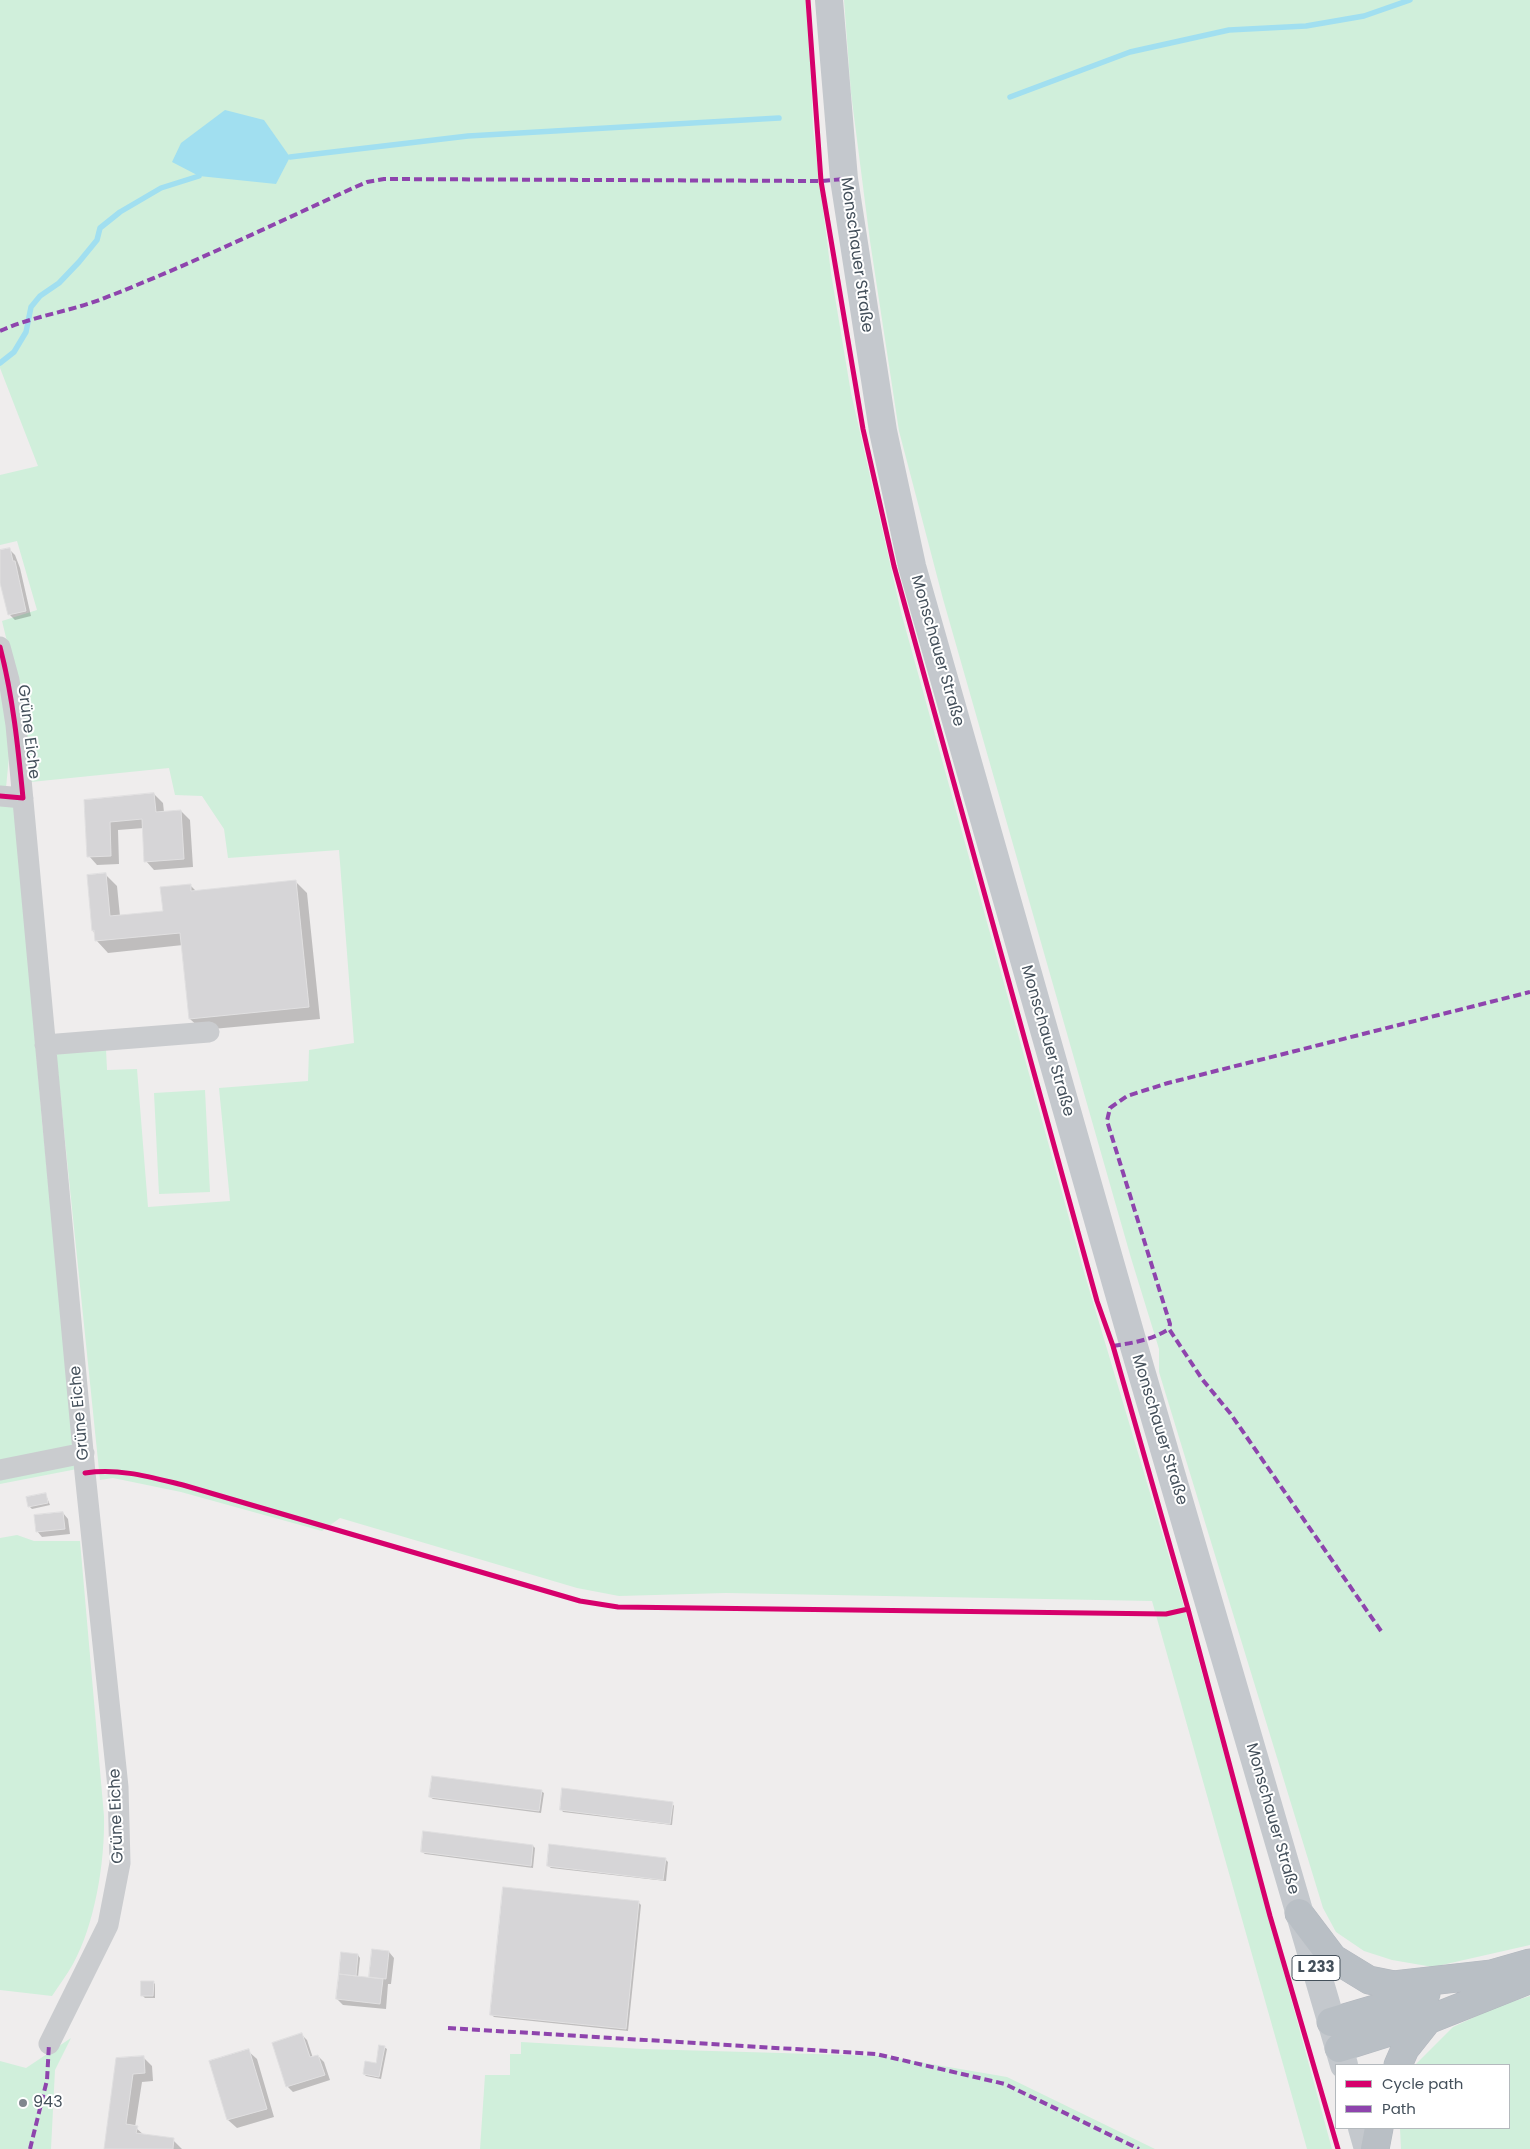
<!DOCTYPE html>
<meta charset="utf-8">
<style>
body{margin:0}
#map{position:relative;width:1530px;height:2149px;overflow:hidden;background:#efeded;font-family:Poppins,sans-serif}
canvas{display:block}
.legend{position:absolute;left:1335px;top:2064px;width:175px;height:65px;box-sizing:border-box;background:#fff;border:1px solid #b4b9bd;margin:0;padding:6px 9px;list-style:none;font-size:15px;color:#44505b}
.legend li{display:flex;align-items:center;gap:10px;height:25px}
.legend b{width:25px;border:1px solid #b4b9bd}
</style>
<div id="map">
<canvas width="1530" height="2149"></canvas>
<ul class="legend">
<li><b style="height:6px;background:#d6006c"></b>Cycle path</li>
<li><b style="height:6px;background:#8e44ad"></b>Path</li>
</ul>
</div>
<script>
const ctx = document.querySelector('canvas').getContext('2d');
ctx.lineJoin = 'round';
function fill(path, color) { ctx.fillStyle = color; ctx.fill(path, 'evenodd'); }
function trace(path, color, width, dash) { ctx.strokeStyle = color; ctx.lineWidth = width; ctx.lineCap = dash ? 'butt' : 'round'; ctx.setLineDash(dash || []); ctx.stroke(path); }
function drawText(font, color, halo, rows, align = 'center') {
  ctx.font = font + ' Poppins,sans-serif'; ctx.lineWidth = 4; ctx.setLineDash([]); ctx.textBaseline = 'middle'; ctx.strokeStyle = halo; ctx.fillStyle = color; for (const [text, x, y, turn = 0] of rows) {
    ctx.save(); ctx.translate(x, y); ctx.rotate((+turn || 0) * Math.PI / 180); ctx.textAlign = isNaN(turn) ? turn : align; if (halo) ctx.strokeText(text, 0, 0); ctx.fillText(text, 0, 0); ctx.restore();
  }
}
fill(new Path2D(`
 M 0,0 L 808,0 L 813,129 L 831,273 L 851,393 L 901,612 L 1084,1272 L 1182,1600 L 1332,2149 L 1307,2149 L 1152,1601 L 726,1593 L 619,1596 L 577,1588 L 340,1518 L 322,1531 L 181,1492 L 113,1478 L 100,1480 L 56,1053 L 106,1049 L 107,1070 L 137,1069 L 148,1207 L 230,1201 L 219,1088 L 308,1081 L 309,1050 L 354,1043 L 339,850 L 228,858 L 224,829 L 202,796 L 175,795 L 169,768 L 31,782 L 21,699 L 2,621 L 37,610 L 17,541 L 0,545 L 0,475 L 38,466 L 0,368 Z
 M 844,0 L 1530,0 L 1530,1945 L 1433,1967 L 1392,1960 L 1364,1951 L 1336,1932 L 1323,1908 L 1159,1372 L 1159,1349 L 1131,1258 L 943,599 L 899,431 L 870,241 L 851,93 Z
 M 0,674 L 10,746 L 6,788 L 0,788 Z
 M 0,803 L 15,805 L 42,1121 L 77,1469 L 0,1484 Z
 M 205,1090 L 210,1192 L 159,1194 L 154,1093 Z
 M 17,1535 L 34,1541 L 80,1541 L 104,1816 C 105,1862 95,1924 73,1964 C 67,1975 59,1985 52,1996 L 0,1990 L 0,1538 Z
 M 1530,1996 L 1530,2149 L 1401,2149 L 1400,2128 L 1509,2128 L 1509,2065 L 1415,2065 L 1453,2027 L 1498,2006 Z
 M 71,2038 L 55,2070 L 51,2149 L 0,2149 L 0,2061 L 26,2068 Z
 M 521,2042 L 643,2049 L 884,2056 L 1007,2077 L 1155,2149 L 480,2149 L 485,2075 L 510,2075 L 510,2054 L 521,2054 Z`), '#d0efdb');
fill(new Path2D(`
 M 225,110 L 264,120 L 290,157 L 276,184 L 199,176 L 172,162 L 181,143 Z`), '#a1dff0');
fill(new Path2D(`
 M 9,549 L 15,555 L 20,568 L 31,616 L 15,620 L 10,615 L 0,578 L 0,552 Z
 M 154,794 L 163,803 L 164,812 L 181,811 L 190,820 L 193,867 L 154,870 L 146,861 L 144,828 L 118,830 L 119,864 L 97,865 L 89,856 L 85,801 Z
 M 105,874 L 117,886 L 120,916 L 164,912 L 190,885 L 196,891 L 296,882 L 307,893 L 320,1019 L 202,1030 L 190,1019 L 183,945 L 108,953 L 97,941 L 93,930 Z
 M 46,1495 L 50,1505 L 32,1509 L 29,1506 Z
 M 63,1513 L 68,1519 L 70,1534 L 42,1537 L 37,1531 Z
 M 541,1791 L 544,1793 L 541,1813 L 433,1799 L 430,1797 Z
 M 672,1803 L 674,1806 L 672,1825 L 563,1812 L 561,1809 Z
 M 533,1846 L 535,1848 L 533,1868 L 425,1854 L 422,1852 Z
 M 665,1859 L 668,1862 L 666,1881 L 551,1868 L 548,1866 Z
 M 639,1903 L 641,1905 L 628,2031 L 494,2017 L 491,2014 Z
 M 373,1950 L 389,1952 L 394,1958 L 391,1984 L 388,1984 L 386,2009 L 343,2005 L 337,1999 L 358,1955 L 360,1958 L 358,1977 L 370,1979 Z
 M 153,1982 L 155,1984 L 155,1998 L 145,1998 L 142,1995 Z
 M 301,2034 L 307,2040 L 313,2058 L 318,2056 L 324,2062 L 330,2080 L 293,2092 L 288,2087 L 274,2043 Z
 M 384,2047 L 387,2049 L 381,2079 L 366,2076 L 364,2074 L 377,2064 Z
 M 248,2051 L 257,2059 L 274,2117 L 237,2128 L 228,2120 L 211,2062 Z
 M 143,2057 L 152,2066 L 153,2081 L 142,2082 L 135,2127 L 145,2136 L 173,2140 L 182,2149 L 105,2149 L 117,2059 Z`), '#0003');
trace(new Path2D(`
 M 1010,97 L 1130,52 L 1229,30 L 1306,26 L 1364,16 L 1410,0
 M 290,157 L 468,136 L 779,118
 M 0,363 L 14,352 L 26,332 L 31,307 L 40,296 L 59,283 L 79,262 L 97,240 L 100,228 L 120,212 L 161,188 L 199,176`), '#a1dff0', 5.5);
const building = new Path2D(`
 M 10,548 L 13,561 L 15,561 L 26,611 L 8,615 L 0,583 L 0,550 Z
 M 154,793 L 156,812 L 181,810 L 184,859 L 144,862 L 142,819 L 110,822 L 111,856 L 87,857 L 84,800 Z
 M 106,873 L 110,916 L 163,911 L 160,887 L 191,884 L 191,891 L 296,880 L 309,1007 L 189,1019 L 180,933 L 95,941 L 94,930 L 92,931 L 87,875 Z
 M 46,1493 L 48,1503 L 28,1507 L 26,1497 Z
 M 63,1512 L 65,1529 L 36,1532 L 34,1515 Z
 M 432,1776 L 542,1790 L 539,1811 L 429,1797 Z
 M 562,1788 L 673,1802 L 670,1824 L 560,1810 Z
 M 423,1831 L 533,1845 L 531,1866 L 421,1852 Z
 M 549,1844 L 666,1858 L 663,1880 L 547,1866 Z
 M 503,1887 L 639,1901 L 626,2029 L 490,2015 Z
 M 372,1949 L 389,1951 L 386,1979 L 369,1977 Z
 M 341,1952 L 358,1954 L 356,1976 L 339,1974 Z
 M 339,1974 L 383,1979 L 380,2004 L 336,1999 Z
 M 141,1981 L 154,1981 L 153,1996 L 141,1996 Z
 M 302,2033 L 310,2057 L 318,2055 L 325,2075 L 286,2087 L 272,2043 Z
 M 379,2045 L 385,2046 L 379,2077 L 363,2074 L 365,2061 L 376,2063 Z
 M 249,2049 L 267,2109 L 227,2120 L 209,2061 Z
 M 144,2056 L 145,2073 L 133,2074 L 126,2124 L 138,2126 L 136,2133 L 174,2138 L 173,2149 L 104,2149 L 116,2058 Z`);
fill(building, '#d6d5d7');
trace(building, '#e0dfe0', 1);
const highway = new Path2D(`
 M 1299,1913 L 1333,1958 L 1369,1980 L 1394,1985 L 1492,1974
 M 1474,1979 L 1530,1963
 M 1331,2022 L 1426,1994
 M 1339,2048 L 1428,2020 L 1526,1981
 M 1398,2065 L 1405,2049 L 1428,2020
 M 1375,2149 L 1379,2128`);
trace(highway, '#b2b7be', 29);
trace(new Path2D(`
 M 0,647 L 9,680 L 16,725 L 85,1473 L 118,1787 L 120,1863 L 108,1925 L 49,2044
 M 0,796 L 23,798
 M 45,1045 L 209,1032
 M 0,1470 L 84,1453`), '#cacccf', 21);
trace(new Path2D(`
 M 829,0 L 844,179 L 883,431 L 912,566 L 1133,1343 L 1344,2065
 M 1362,2128 L 1368,2149`), '#c4c8cd', 28);
trace(highway, '#b9bfc5', 28);
trace(new Path2D(`
 M 0,331 C 33,316 68,312 102,299 C 187,266 270,226 353,188 L 367,182 L 384,179 L 821,181 L 844,179
 M 1113,1346 C 1132,1343 1152,1340 1169,1329
 M 1381,1631 L 1230,1413 L 1202,1379 L 1169,1329 L 1170,1324 L 1107,1121 L 1110,1108 L 1127,1096 L 1168,1083 L 1530,992
 M 448,2028 L 876,2054 L 1005,2084 L 1139,2149
 M 30,2149 L 47,2080 L 49,2044`), '#8e44ad', 4, [8, 4]);
trace(new Path2D(`
 M 808,0 L 821,181 L 863,429 L 894,566 L 1097,1301 L 1113,1346 L 1188,1609 L 1270,1916 L 1338,2149
 M 0,647 C 13,697 18,747 23,798 L 0,796
 M 85,1473 C 120,1468 150,1477 183,1485 L 580,1601 L 618,1607 L 1166,1614 L 1188,1609`), '#d6006c', 5);
for (const [x, y, r, color] of [
 [23,2103,5,"#80878e"]
]) { const dot = new Path2D(); dot.arc(x, y, r, 0, 2 * Math.PI); ctx.fillStyle = color; ctx.fill(dot); trace(dot, '#fff', 2); }
for (const [x, y, w] of [
 [1316,1968,48]
]) { const box = new Path2D(); box.roundRect(x - w / 2, y - 12.5, w, 25, 4); ctx.fillStyle = '#fff'; ctx.fill(box); trace(box, '#44505b', 1); }
drawText('bold 15px', '#44505b', null, [
 ["L 233",1316,1968]
]);
drawText('16px', '#44505b', '#fff', [
 ["Monschauer Straße",856,255,82],
 ["Monschauer Straße",937,651,74],
 ["Grüne Eiche",28,732,83],
 ["Monschauer Straße",1047,1041,74],
 ["Grüne Eiche",80,1413,-95],
 ["Monschauer Straße",1159,1430,73],
 ["Grüne Eiche",117,1816,-92],
 ["Monschauer Straße",1272,1819,74]
]);
drawText('16px', '#44505b', '#fff', [
 ["943",33,2103]
], 'left');
</script>
